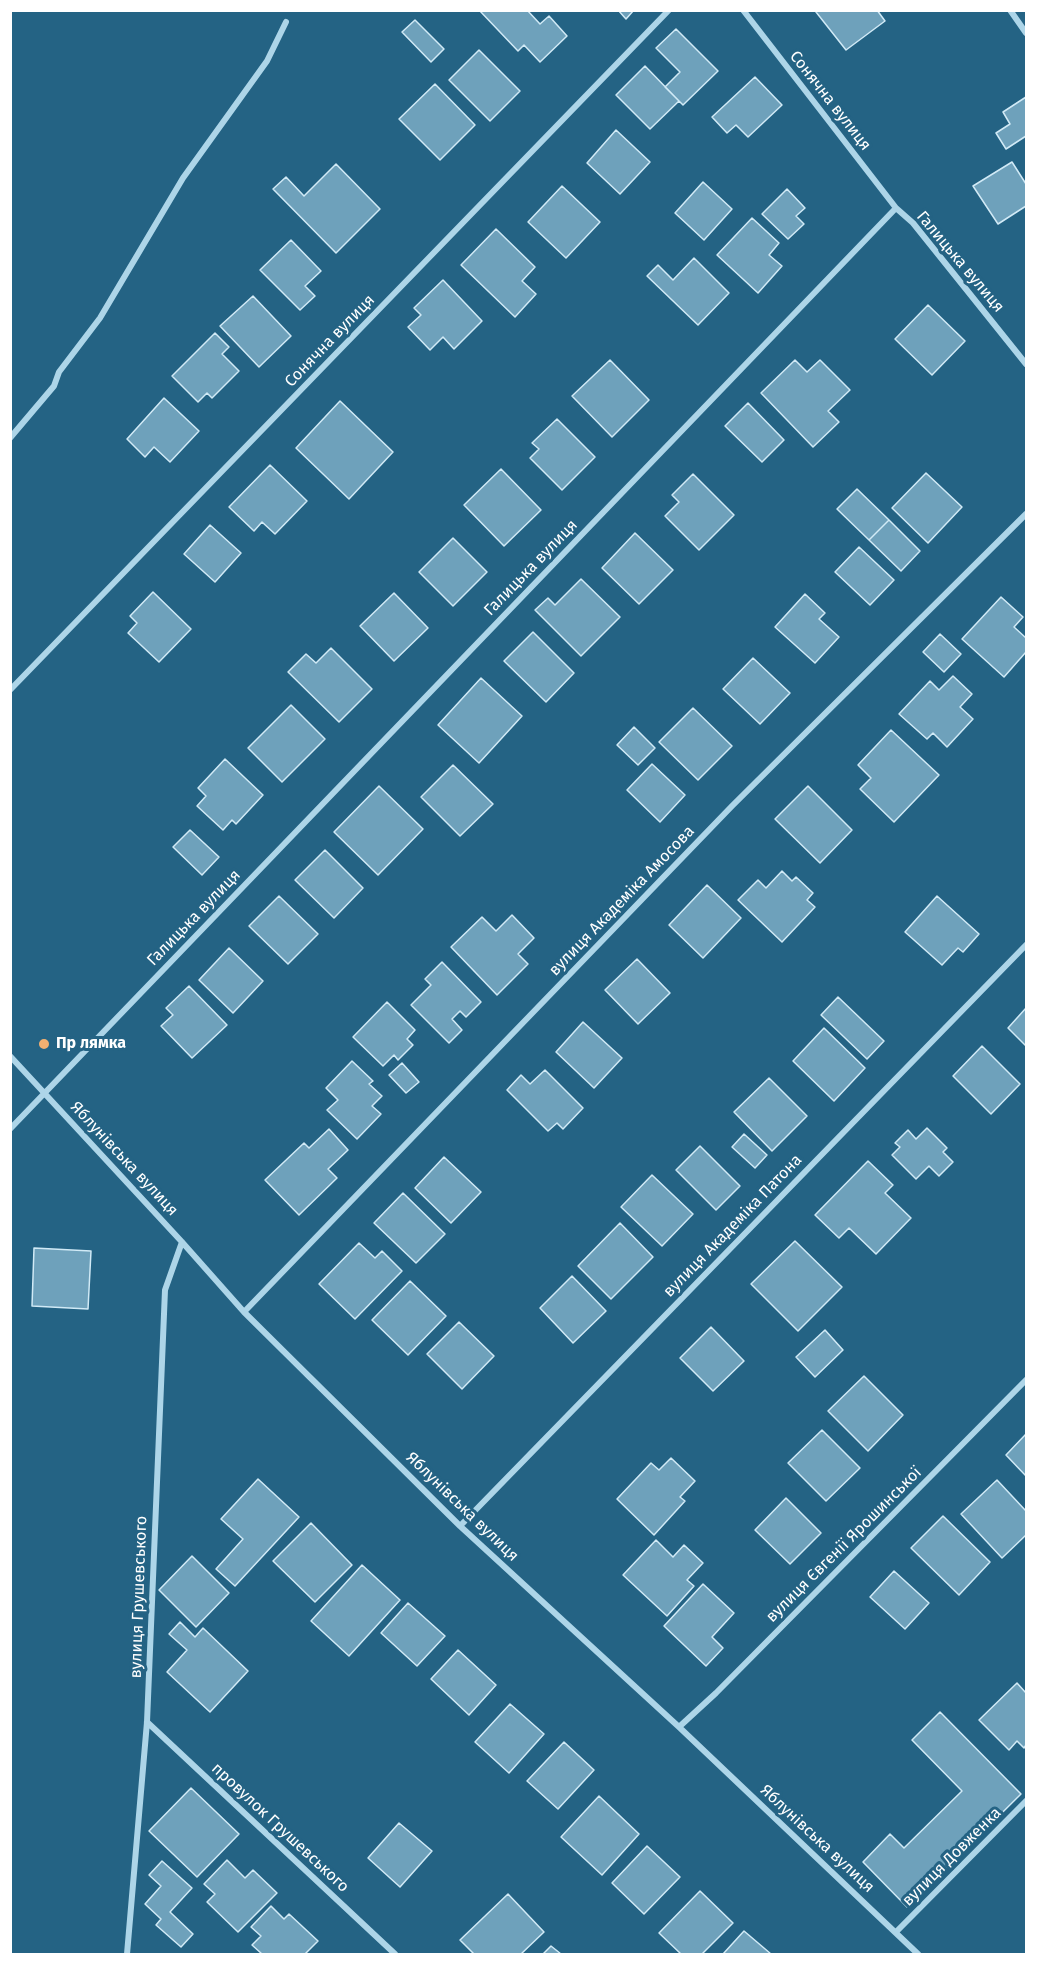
<!DOCTYPE html>
<meta charset="utf-8">
<style>
body{margin:0}
#map{position:relative;width:1037px;height:1965px;overflow:hidden;background:#246384;font-family:"Fira Sans",sans-serif}
canvas{display:block}
.frame{position:absolute;inset:0;border:12px solid #fff;pointer-events:none}
</style>
<div id="map">
<canvas width="1037" height="1965"></canvas>
<div class="frame"></div>
</div>
<script>
const ctx = document.querySelector('canvas').getContext('2d');
ctx.lineJoin = 'round';
function fill(path, color) { ctx.fillStyle = color; ctx.fill(path, 'evenodd'); }
function trace(path, color, width, dash) { ctx.strokeStyle = color; ctx.lineWidth = width; ctx.lineCap = dash ? 'butt' : 'round'; ctx.setLineDash(dash || []); ctx.stroke(path); }
function drawText(font, color, halo, rows, align = 'center') {
  ctx.font = font + ' "Fira Sans",sans-serif'; ctx.lineWidth = 6; ctx.setLineDash([]); ctx.textBaseline = 'middle'; ctx.strokeStyle = halo; ctx.fillStyle = color; for (const [text, x, y, turn = 0] of rows) {
    ctx.save(); ctx.translate(x, y); ctx.rotate((+turn || 0) * Math.PI / 180); ctx.textAlign = isNaN(turn) ? turn : align; if (halo) ctx.strokeText(text, 0, 0); ctx.fillText(text, 0, 0); ctx.restore();
  }
}
const building = new Path2D(`
 M 479,10 L 527,10 L 540,24 L 549,16 L 567,36 L 540,62 L 524,45 L 518,51 Z
 M 618,10 L 634,10 L 626,19 Z
 M 818,10 L 877,10 L 885,21 L 846,50 L 816,12 Z
 M 415,20 L 444,49 L 431,62 L 402,32 Z
 M 676,29 L 718,71 L 683,105 L 665,87 L 680,72 L 656,48 Z
 M 479,50 L 520,91 L 490,121 L 449,80 Z
 M 645,66 L 679,101 L 650,129 L 616,95 Z
 M 755,77 L 782,105 L 748,137 L 736,125 L 727,133 L 712,117 Z
 M 435,84 L 475,125 L 440,160 L 399,119 Z
 M 1026,97 L 1026,136 L 1006,149 L 996,133 L 1010,124 L 1003,112 Z
 M 616,130 L 650,162 L 620,194 L 587,163 Z
 M 1012,162 L 1026,184 L 1026,206 L 998,224 L 973,186 Z
 M 336,164 L 380,209 L 336,253 L 273,189 L 286,177 L 304,196 Z
 M 703,182 L 732,209 L 704,240 L 675,213 Z
 M 562,186 L 600,222 L 566,258 L 528,222 Z
 M 787,189 L 805,208 L 796,216 L 804,224 L 788,239 L 762,214 Z
 M 752,218 L 779,243 L 769,255 L 782,266 L 758,293 L 717,255 Z
 M 496,229 L 535,267 L 522,281 L 536,294 L 515,317 L 461,265 Z
 M 291,240 L 321,271 L 305,286 L 315,296 L 300,310 L 260,270 Z
 M 694,258 L 729,293 L 698,325 L 647,276 L 658,265 L 673,280 Z
 M 443,280 L 482,321 L 454,349 L 443,337 L 430,350 L 408,327 L 421,315 L 414,308 Z
 M 253,296 L 291,336 L 259,367 L 220,326 Z
 M 928,305 L 965,341 L 932,375 L 895,339 Z
 M 215,333 L 229,347 L 222,354 L 239,371 L 212,398 L 207,393 L 198,402 L 172,376 Z
 M 610,360 L 649,400 L 612,437 L 572,396 Z
 M 795,360 L 807,372 L 820,360 L 850,390 L 828,411 L 839,422 L 813,447 L 761,393 Z
 M 164,398 L 199,431 L 170,462 L 154,447 L 145,457 L 127,439 Z
 M 340,401 L 393,452 L 349,499 L 296,448 Z
 M 748,403 L 784,440 L 762,462 L 725,426 Z
 M 557,419 L 595,457 L 562,490 L 530,458 L 539,449 L 532,443 Z
 M 270,465 L 307,501 L 275,534 L 262,522 L 254,531 L 229,507 Z
 M 501,469 L 541,510 L 504,546 L 464,505 Z
 M 926,473 L 962,507 L 928,543 L 892,508 Z
 M 693,474 L 734,515 L 699,550 L 665,516 L 679,502 L 672,495 Z
 M 857,489 L 889,520 L 869,540 L 837,509 Z
 M 889,520 L 920,551 L 901,571 L 869,540 Z
 M 210,525 L 241,553 L 215,582 L 184,554 Z
 M 635,533 L 673,570 L 639,604 L 602,568 Z
 M 453,538 L 487,572 L 453,606 L 419,572 Z
 M 859,547 L 894,580 L 870,605 L 835,572 Z
 M 581,579 L 620,617 L 581,656 L 535,610 L 548,598 L 555,605 Z
 M 153,592 L 191,629 L 159,662 L 128,633 L 137,623 L 130,616 Z
 M 394,593 L 428,628 L 394,661 L 360,626 Z
 M 805,594 L 825,613 L 819,619 L 839,637 L 815,663 L 775,627 Z
 M 1001,597 L 1023,617 L 1014,627 L 1026,638 L 1026,652 L 1004,677 L 962,639 Z
 M 533,632 L 574,673 L 546,702 L 504,661 Z
 M 940,634 L 961,654 L 944,672 L 923,652 Z
 M 331,648 L 372,689 L 339,722 L 288,672 L 306,654 L 316,663 Z
 M 753,658 L 790,693 L 760,724 L 723,689 Z
 M 953,676 L 972,694 L 960,707 L 973,719 L 947,747 L 933,733 L 927,739 L 899,714 L 930,681 L 939,690 Z
 M 481,678 L 522,716 L 479,763 L 438,725 Z
 M 291,705 L 325,739 L 282,782 L 248,748 Z
 M 693,708 L 732,746 L 698,780 L 659,742 Z
 M 634,727 L 655,748 L 638,765 L 617,745 Z
 M 891,730 L 939,775 L 894,822 L 860,789 L 871,778 L 858,765 Z
 M 225,759 L 263,795 L 236,824 L 232,820 L 223,830 L 197,806 L 206,796 L 198,788 Z
 M 652,764 L 685,795 L 660,822 L 627,790 Z
 M 453,765 L 493,804 L 460,836 L 421,797 Z
 M 379,786 L 423,829 L 378,875 L 334,832 Z
 M 808,786 L 852,830 L 820,863 L 775,819 Z
 M 190,830 L 219,857 L 202,875 L 173,847 Z
 M 325,850 L 363,888 L 334,918 L 295,880 Z
 M 782,871 L 792,881 L 796,877 L 813,893 L 807,900 L 815,907 L 782,942 L 738,900 L 758,880 L 766,888 Z
 M 707,885 L 741,918 L 703,958 L 669,925 Z
 M 279,896 L 318,934 L 288,964 L 249,926 Z
 M 937,896 L 979,934 L 963,952 L 958,948 L 942,965 L 905,932 Z
 M 512,915 L 534,938 L 518,954 L 528,964 L 497,995 L 451,947 L 482,917 L 496,931 Z
 M 229,948 L 263,981 L 233,1013 L 199,980 Z
 M 637,959 L 670,993 L 638,1024 L 605,990 Z
 M 442,962 L 481,1002 L 466,1017 L 460,1011 L 452,1019 L 462,1030 L 449,1043 L 411,1005 L 431,985 L 425,979 Z
 M 189,986 L 227,1025 L 192,1058 L 161,1026 L 173,1015 L 166,1008 Z
 M 838,997 L 884,1041 L 867,1059 L 821,1015 Z
 M 387,1002 L 415,1030 L 407,1039 L 413,1045 L 398,1060 L 394,1055 L 383,1066 L 353,1037 Z
 M 1026,1008 L 1026,1046 L 1008,1028 Z
 M 583,1022 L 622,1058 L 594,1088 L 556,1052 Z
 M 824,1028 L 865,1068 L 834,1101 L 793,1061 Z
 M 982,1046 L 1020,1084 L 991,1114 L 953,1076 Z
 M 352,1061 L 373,1081 L 369,1084 L 382,1096 L 372,1106 L 381,1114 L 357,1139 L 327,1110 L 338,1100 L 326,1088 Z
 M 402,1063 L 419,1082 L 406,1093 L 389,1075 Z
 M 545,1070 L 583,1108 L 563,1129 L 557,1123 L 548,1131 L 507,1090 L 521,1075 L 530,1084 Z
 M 769,1078 L 807,1116 L 772,1151 L 734,1112 Z
 M 927,1128 L 947,1148 L 943,1152 L 953,1162 L 939,1176 L 929,1166 L 916,1179 L 892,1155 L 900,1147 L 895,1143 L 908,1130 L 916,1139 Z
 M 329,1129 L 348,1150 L 328,1169 L 337,1178 L 299,1215 L 265,1180 L 304,1143 L 309,1148 Z
 M 744,1134 L 767,1155 L 755,1168 L 732,1147 Z
 M 700,1146 L 740,1186 L 716,1210 L 676,1170 Z
 M 444,1157 L 481,1192 L 451,1223 L 415,1188 Z
 M 868,1161 L 893,1185 L 885,1193 L 911,1218 L 876,1254 L 849,1228 L 839,1238 L 815,1215 Z
 M 652,1175 L 693,1214 L 662,1246 L 621,1207 Z
 M 403,1193 L 445,1234 L 416,1263 L 374,1223 Z
 M 620,1223 L 653,1257 L 611,1299 L 578,1266 Z
 M 795,1241 L 842,1287 L 798,1331 L 751,1284 Z
 M 359,1243 L 375,1258 L 382,1251 L 402,1271 L 355,1319 L 319,1284 Z
 M 34,1248 L 91,1251 L 88,1309 L 32,1306 Z
 M 572,1276 L 606,1311 L 573,1343 L 540,1308 Z
 M 410,1281 L 446,1316 L 408,1355 L 372,1320 Z
 M 459,1322 L 494,1356 L 462,1389 L 427,1354 Z
 M 711,1327 L 744,1361 L 713,1391 L 680,1358 Z
 M 825,1330 L 843,1350 L 815,1377 L 796,1357 Z
 M 864,1376 L 903,1415 L 868,1451 L 828,1411 Z
 M 822,1430 L 860,1468 L 826,1501 L 788,1463 Z
 M 1026,1434 L 1026,1476 L 1006,1455 Z
 M 671,1458 L 695,1481 L 680,1497 L 685,1501 L 654,1535 L 617,1499 L 651,1463 L 659,1470 Z
 M 258,1479 L 299,1517 L 235,1586 L 216,1569 L 243,1539 L 221,1519 Z
 M 997,1480 L 1026,1511 L 1026,1535 L 1002,1558 L 961,1514 Z
 M 786,1498 L 821,1533 L 790,1564 L 755,1530 Z
 M 943,1516 L 990,1562 L 959,1595 L 911,1548 Z
 M 311,1523 L 352,1565 L 315,1602 L 273,1561 Z
 M 656,1540 L 673,1557 L 684,1545 L 703,1563 L 687,1580 L 694,1586 L 667,1616 L 623,1575 Z
 M 192,1556 L 229,1593 L 196,1627 L 159,1590 Z
 M 362,1565 L 400,1600 L 349,1656 L 311,1621 Z
 M 894,1571 L 929,1603 L 905,1629 L 870,1597 Z
 M 703,1584 L 734,1613 L 712,1637 L 723,1648 L 706,1666 L 664,1626 Z
 M 408,1603 L 445,1636 L 417,1666 L 381,1633 Z
 M 180,1622 L 195,1637 L 203,1628 L 248,1671 L 210,1712 L 167,1672 L 187,1650 L 169,1634 Z
 M 458,1650 L 496,1685 L 469,1715 L 431,1679 Z
 M 1017,1683 L 1026,1693 L 1026,1745 L 1024,1748 L 1017,1741 L 1009,1750 L 979,1720 Z
 M 510,1704 L 544,1734 L 509,1773 L 475,1742 Z
 M 940,1712 L 1021,1794 L 907,1907 L 863,1862 L 890,1834 L 904,1848 L 962,1791 L 912,1740 Z
 M 564,1742 L 594,1770 L 558,1809 L 527,1781 Z
 M 191,1788 L 239,1834 L 197,1877 L 149,1831 Z
 M 599,1796 L 639,1834 L 602,1875 L 561,1837 Z
 M 399,1823 L 432,1851 L 400,1887 L 368,1858 Z
 M 647,1846 L 680,1877 L 644,1914 L 612,1883 Z
 M 227,1860 L 245,1878 L 253,1870 L 277,1893 L 238,1932 L 207,1902 L 215,1894 L 204,1884 Z
 M 162,1861 L 192,1888 L 170,1912 L 193,1934 L 181,1947 L 156,1925 L 161,1919 L 145,1904 L 161,1886 L 149,1875 Z
 M 700,1891 L 733,1923 L 702,1954 L 681,1954 L 659,1933 Z
 M 508,1894 L 544,1932 L 521,1954 L 474,1954 L 460,1940 Z
 M 271,1906 L 284,1919 L 289,1914 L 318,1941 L 305,1954 L 262,1954 L 252,1945 L 261,1936 L 251,1927 Z
 M 744,1931 L 771,1954 L 723,1954 Z
 M 551,1946 L 561,1954 L 543,1954 Z`);
fill(building, '#6ea1bb');
trace(building, '#d1eaf6', 1.5);
trace(new Path2D(`
 M 743,10 L 896,208
 M 1010,10 L 1026,33
 M 10,438 L 54,386 L 59,372 L 100,318 L 183,178 L 267,61 L 286,22
 M 10,690 L 669,10
 M 10,1056 L 182,1242 L 244,1312 L 460,1526 L 679,1727 L 918,1954
 M 10,1129 L 896,208 L 913,223 L 1026,364
 M 244,1312 L 732,806 L 1026,514
 M 460,1526 L 1026,945
 M 147,1722 L 395,1954
 M 679,1727 L 716,1693 L 1026,1380
 M 896,1932 L 1026,1801
 M 127,1954 L 147,1722 L 165,1290 L 182,1242`), '#add5e8', 6);
for (const [x, y, r, color] of [
 [44,1044,6,"#f2b071"]
]) { const dot = new Path2D(); dot.arc(x, y, r, 0, 2 * Math.PI); ctx.fillStyle = color; ctx.fill(dot); trace(dot, '#246384', 2); }
drawText('16px', '#fff', '#246384', [
 ["Сонячна вулиця",830,101,52],
 ["Галицька вулиця",960,262,50],
 ["Сонячна вулиця",330,341,-46],
 ["Галицька вулиця",531,568,-46],
 ["вулиця Академіка Амосова",622,901,-46],
 ["Галицька вулиця",194,918,-46],
 ["Яблунівська вулиця",124,1159,47],
 ["вулиця Академіка Патона",733,1226,-46],
 ["Яблунівська вулиця",462,1507,44],
 ["вулиця Євгенії Ярошинської",844,1545,-45],
 ["вулиця Грушевського",139,1597,-88],
 ["провулок Грушевського",280,1828,43],
 ["Яблунівська вулиця",817,1839,43],
 ["вулиця Довженка",952,1857,-45]
]);
drawText('bold 16px', '#fff', '#246384', [
 ["Пр лямка",56,1044]
], 'left');
</script>
